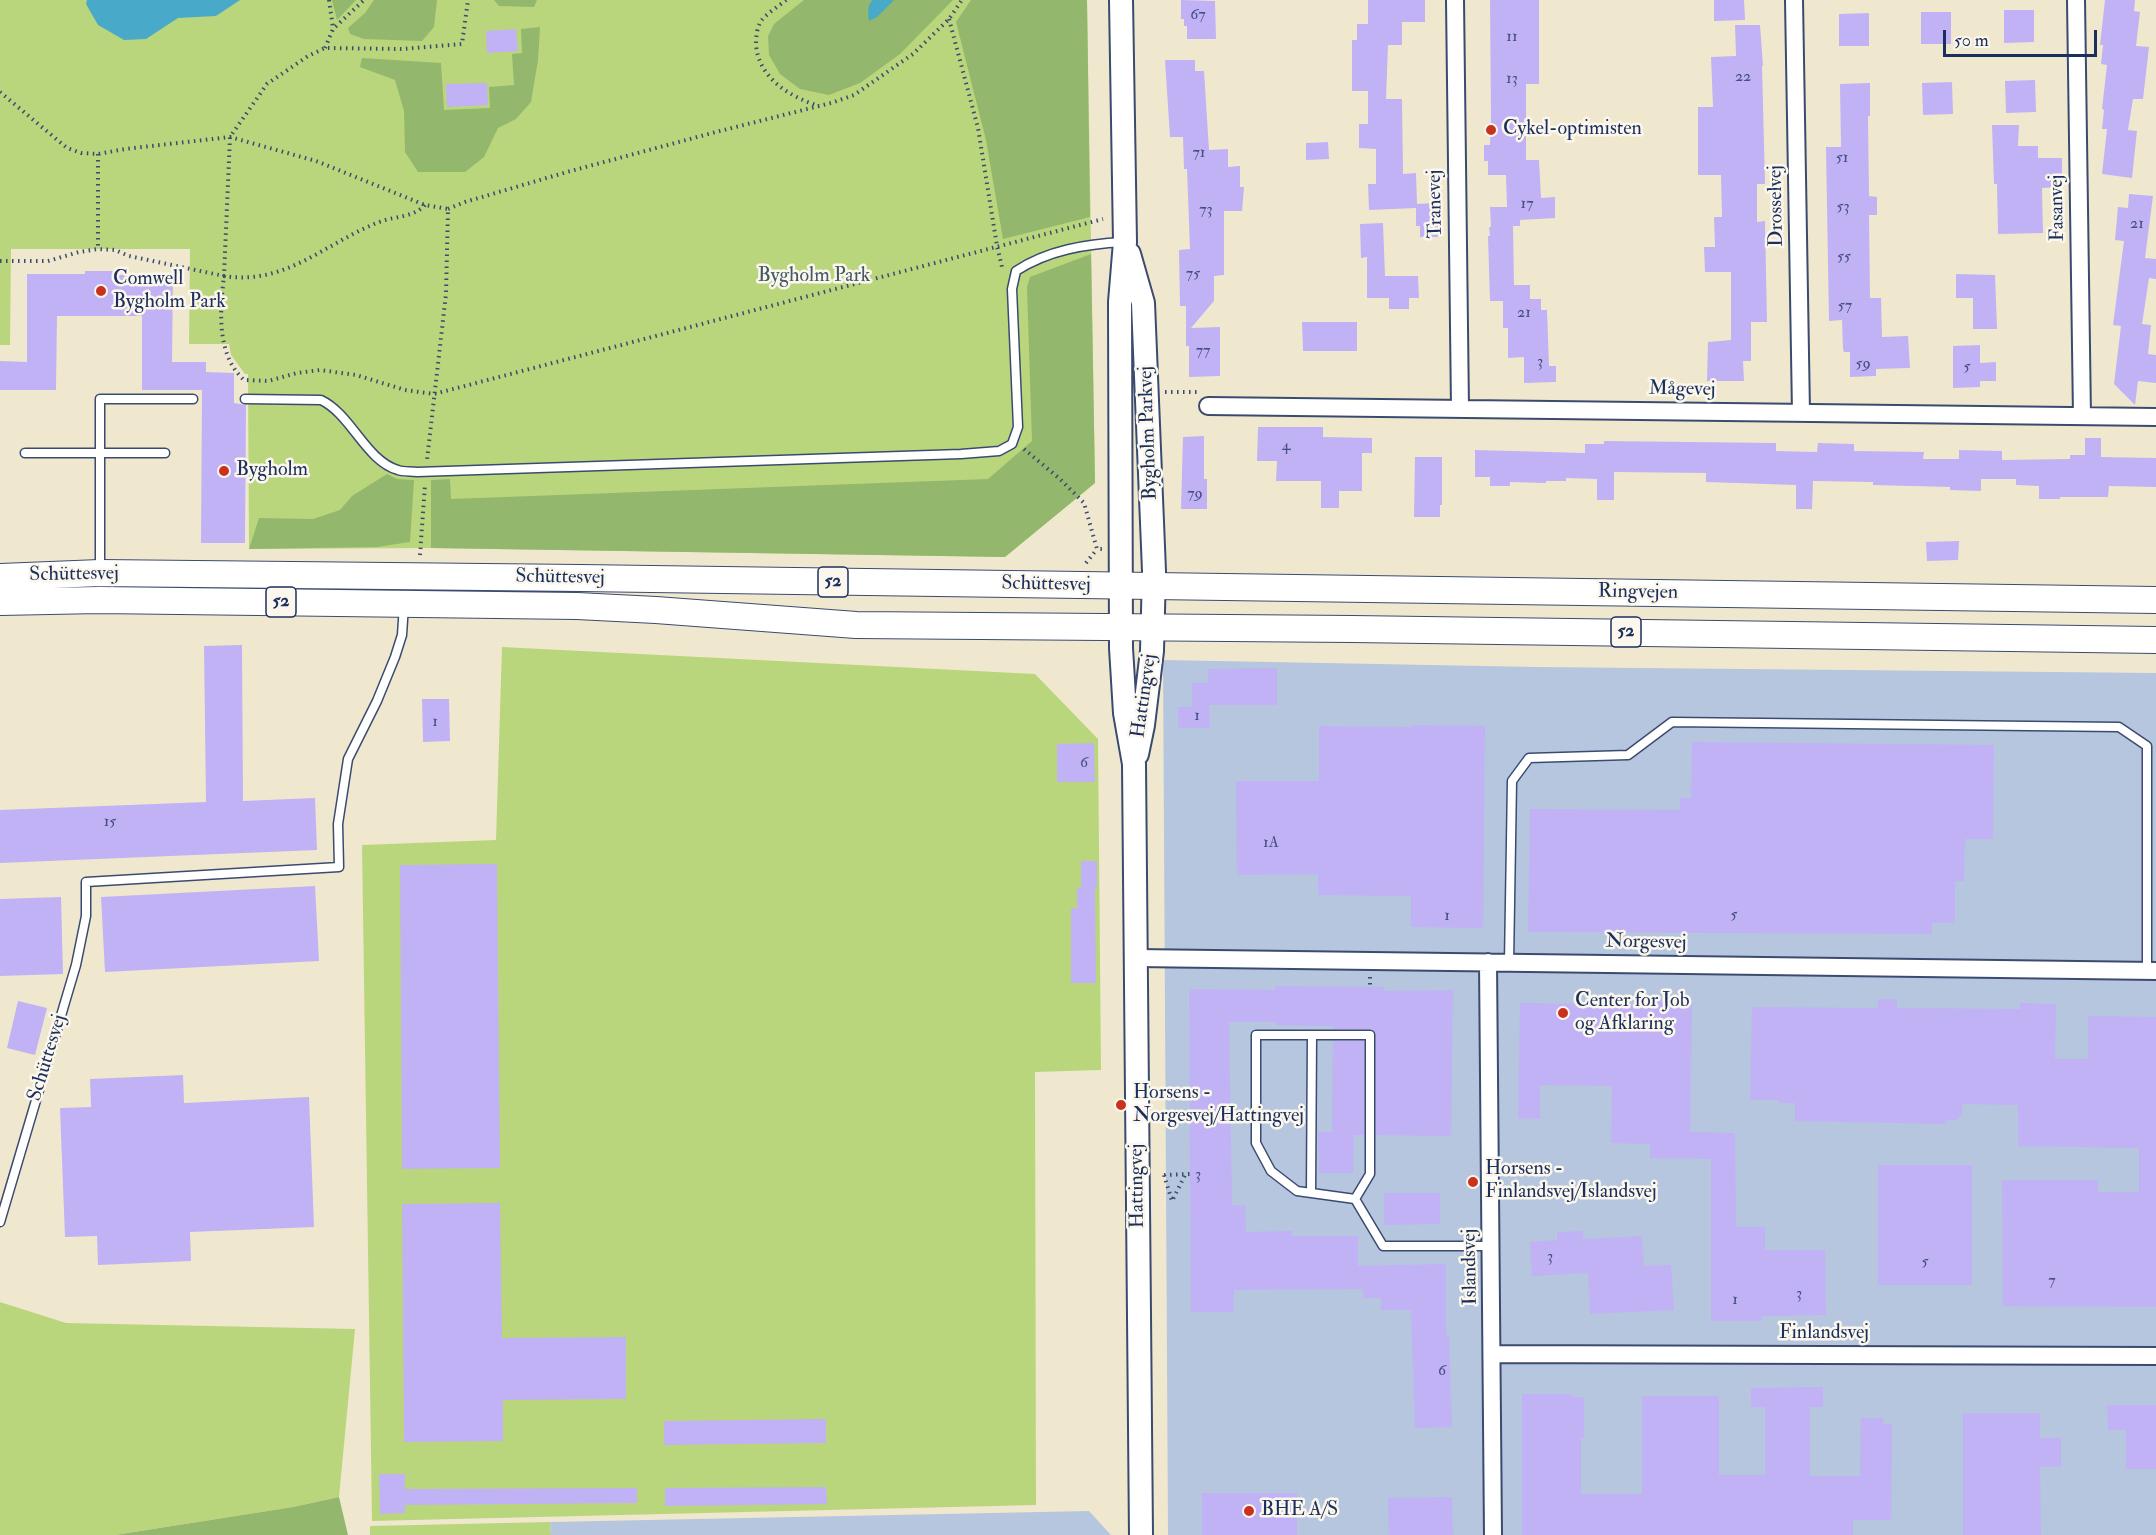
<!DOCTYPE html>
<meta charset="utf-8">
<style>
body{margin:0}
#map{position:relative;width:2156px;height:1535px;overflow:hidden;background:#f0e8ce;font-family:"IM FELL Double Pica",serif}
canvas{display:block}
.scale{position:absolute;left:1943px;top:30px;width:154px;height:27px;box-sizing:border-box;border:3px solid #1b2f5e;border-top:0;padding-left:8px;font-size:18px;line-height:21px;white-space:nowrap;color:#1b2f5e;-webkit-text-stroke:4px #fbf7ec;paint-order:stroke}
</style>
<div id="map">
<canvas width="2156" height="1535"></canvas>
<div class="scale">50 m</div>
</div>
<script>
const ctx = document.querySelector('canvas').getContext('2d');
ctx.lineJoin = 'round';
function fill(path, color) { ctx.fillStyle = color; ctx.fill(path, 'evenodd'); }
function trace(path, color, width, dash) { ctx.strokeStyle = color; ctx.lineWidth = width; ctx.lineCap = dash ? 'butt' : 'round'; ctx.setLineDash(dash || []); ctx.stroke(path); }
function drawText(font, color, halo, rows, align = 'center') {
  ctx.font = font + ' "IM FELL Double Pica",serif'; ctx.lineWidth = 5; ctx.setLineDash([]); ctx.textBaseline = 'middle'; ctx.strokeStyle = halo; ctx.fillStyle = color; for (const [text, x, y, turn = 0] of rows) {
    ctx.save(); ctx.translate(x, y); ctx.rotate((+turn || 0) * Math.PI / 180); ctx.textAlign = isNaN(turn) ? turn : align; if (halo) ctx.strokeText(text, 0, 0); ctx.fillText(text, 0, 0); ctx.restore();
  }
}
fill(new Path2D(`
 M 1163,660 L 1537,667 L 2156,673 L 2156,1535 L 1168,1535 Z
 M 1089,1511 L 1111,1535 L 551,1535 L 550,1522 Z`), '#b5c6de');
fill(new Path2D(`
 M 0,0 L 1087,0 L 1095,483 L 1005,557 L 431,548 L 249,549 L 248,374 L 245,374 L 231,355 L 229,344 L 189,344 L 190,249 L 11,249 L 10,345 L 0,345 Z
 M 502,647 L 1035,674 L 1098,739 L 1101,1070 L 1035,1072 L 1036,1505 L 372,1521 L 362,845 L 496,840 Z
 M 0,1302 L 66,1323 L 355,1329 L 339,1497 L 293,1507 L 115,1535 L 0,1535 Z
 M 550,1522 L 551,1535 L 370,1535 L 370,1526 Z`), '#bad67c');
fill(new Path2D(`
 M 332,0 L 356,0 L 337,20 Z
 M 374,0 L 437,0 L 434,27 L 422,41 L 364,39 L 350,34 L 348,28 L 365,13 Z
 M 494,0 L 537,0 L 534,7 L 499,6 Z
 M 804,0 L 953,0 L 900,54 L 860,83 L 829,95 L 800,89 L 780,74 L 769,55 L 768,36 L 774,24 Z
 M 971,0 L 1087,0 L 1090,217 L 1003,239 L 986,140 L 956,22 Z
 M 540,27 L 538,60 L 531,102 L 516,119 L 498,128 L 484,157 L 465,172 L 418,172 L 405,152 L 404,111 L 395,80 L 360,67 L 362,58 L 441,63 L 444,110 L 490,108 L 489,87 L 514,85 L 512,54 L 522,53 L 521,29 Z
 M 1091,254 L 1095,483 L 1005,557 L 431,548 L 431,480 L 450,479 L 451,499 L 988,479 L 1032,441 L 1027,287 L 1030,277 Z
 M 387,474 L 397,479 L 414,480 L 410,542 L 377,547 L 249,549 L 259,518 L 313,519 L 340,510 L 352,496 Z
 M 339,1497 L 348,1535 L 115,1535 L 293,1507 Z`), '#93b76c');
fill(new Path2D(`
 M 87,0 L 240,0 L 216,16 L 178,18 L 146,39 L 124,40 L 98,25 L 86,4 Z
 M 873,0 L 894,0 L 877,17 L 869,21 C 868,14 867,4 873,0 Z`), '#48aac8');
fill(new Path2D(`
 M 1181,0 L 1215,1 L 1216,39 L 1187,39 L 1187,26 L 1184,26 L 1184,19 L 1181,19 Z
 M 1368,0 L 1425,0 L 1425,22 L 1402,22 L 1402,45 L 1388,45 L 1386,99 L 1402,99 L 1403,174 L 1416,173 L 1417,204 L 1433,203 L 1434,216 L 1438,216 L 1438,237 L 1420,237 L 1420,226 L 1416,226 L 1416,208 L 1369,210 L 1368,184 L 1376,184 L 1376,149 L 1359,148 L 1359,124 L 1368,124 L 1368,91 L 1352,91 L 1352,40 L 1357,40 L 1357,24 L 1368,24 Z
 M 1490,0 L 1539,0 L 1539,84 L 1526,84 L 1526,160 L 1539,160 L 1541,198 L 1555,197 L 1555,218 L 1520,220 L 1520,226 L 1513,226 L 1514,285 L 1530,285 L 1530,299 L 1541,299 L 1541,310 L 1547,310 L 1549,366 L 1556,366 L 1556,382 L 1524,383 L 1524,357 L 1508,358 L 1508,328 L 1503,328 L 1503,301 L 1490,301 L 1488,236 L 1490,236 L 1489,227 L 1491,227 L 1490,207 L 1507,207 L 1506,175 L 1488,175 L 1488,161 L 1484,161 L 1484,145 L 1490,145 L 1491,122 Z
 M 1714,0 L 1744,0 L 1745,20 L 1714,21 Z
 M 2105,0 L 2135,0 L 2134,11 L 2140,12 L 2136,46 L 2149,47 L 2143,99 L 2133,99 L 2128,130 L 2137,131 L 2132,178 L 2102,174 L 2107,129 L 2102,129 L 2104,110 L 2102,109 L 2107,65 L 2101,64 L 2103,45 L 2100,45 Z
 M 2004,10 L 2034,10 L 2034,42 L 2004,43 Z
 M 1921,12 L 1951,12 L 1951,44 L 1921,44 Z
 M 1869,13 L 1869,46 L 1839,46 L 1839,14 Z
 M 1735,25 L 1760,25 L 1763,66 L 1762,66 L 1765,184 L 1757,184 L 1757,222 L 1765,221 L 1767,322 L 1751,322 L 1751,361 L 1743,361 L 1744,381 L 1707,381 L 1708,342 L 1731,340 L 1731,272 L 1705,272 L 1704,247 L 1715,247 L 1714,217 L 1722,217 L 1721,175 L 1698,175 L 1698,107 L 1713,107 L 1711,57 L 1736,56 Z
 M 516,29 L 518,51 L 487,53 L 486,31 Z
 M 1165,60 L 1195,60 L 1195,71 L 1204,71 L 1209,150 L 1228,149 L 1228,167 L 1240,166 L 1240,187 L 1244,187 L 1242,211 L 1224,211 L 1224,275 L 1214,276 L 1214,301 L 1191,328 L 1220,327 L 1220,376 L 1189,377 L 1189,346 L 1186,346 L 1186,306 L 1180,306 L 1179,250 L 1190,249 L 1187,169 L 1184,169 L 1183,137 L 1170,137 Z
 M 2035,80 L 2036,112 L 2006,113 L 2005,81 Z
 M 1952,82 L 1953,114 L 1923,115 L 1922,83 Z
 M 487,83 L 488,105 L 447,107 L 446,84 Z
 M 1870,83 L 1870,116 L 1868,116 L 1869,196 L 1877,197 L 1877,215 L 1869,215 L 1870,298 L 1881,298 L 1882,337 L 1908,336 L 1910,368 L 1876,369 L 1876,376 L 1850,377 L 1850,352 L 1844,352 L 1843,349 L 1842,320 L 1829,321 L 1826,147 L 1841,147 L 1840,84 Z
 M 1992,125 L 2019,125 L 2018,146 L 2038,146 L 2038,158 L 2062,158 L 2062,187 L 2042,188 L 2043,233 L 1998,234 L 1997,184 L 1994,184 Z
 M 1328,142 L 1329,159 L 1306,160 L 1306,143 Z
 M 2129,194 L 2153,196 L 2145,258 L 2156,259 L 2156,279 L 2149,278 L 2142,324 L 2151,325 L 2148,354 L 2156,355 L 2156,383 L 2138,381 L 2135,405 L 2114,384 L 2121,326 L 2113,325 L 2124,241 L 2115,240 L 2118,207 L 2128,208 Z
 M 1383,223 L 1385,276 L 1418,276 L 1419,298 L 1409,298 L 1409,309 L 1389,309 L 1389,298 L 1367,298 L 1367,257 L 1361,258 L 1360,224 Z
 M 85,271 L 116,271 L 116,275 L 173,275 L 172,362 L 206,362 L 206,372 L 234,373 L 234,403 L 246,405 L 245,543 L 201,543 L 202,390 L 142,390 L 142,316 L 57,316 L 56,390 L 0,390 L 0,361 L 27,362 L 27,274 L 85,274 Z
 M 1956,274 L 1995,275 L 1997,329 L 1973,329 L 1973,298 L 1956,298 Z
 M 1302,322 L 1357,322 L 1357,351 L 1303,351 Z
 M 1980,345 L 1980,363 L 1996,362 L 1996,381 L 1980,381 L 1980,387 L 1953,388 L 1953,346 Z
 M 1258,427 L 1323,427 L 1323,437 L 1372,438 L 1372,453 L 1362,453 L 1362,491 L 1339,491 L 1339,508 L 1321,508 L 1321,481 L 1276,481 L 1277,461 L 1257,461 Z
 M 1204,436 L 1204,479 L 1207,479 L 1207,509 L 1181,509 L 1183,437 Z
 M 2085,438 L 2101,438 L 2101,457 L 2156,458 L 2156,487 L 2109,486 L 2108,497 L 2060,497 L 2060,499 L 2039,499 L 2039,486 L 2016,485 L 2016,479 L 1981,479 L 1981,491 L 1950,490 L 1950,487 L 1873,485 L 1873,482 L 1813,481 L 1812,509 L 1796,509 L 1796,485 L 1706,482 L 1706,473 L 1614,472 L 1614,500 L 1597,500 L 1597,479 L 1566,478 L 1566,481 L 1546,481 L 1546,483 L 1510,482 L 1510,486 L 1490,486 L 1490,477 L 1475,477 L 1475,450 L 1585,453 L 1585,444 L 1604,444 L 1604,441 L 1776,443 L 1776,451 L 1817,452 L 1818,443 L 1854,444 L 1854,451 L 1924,452 L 1923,459 L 1959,459 L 1959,450 L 2002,451 L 2002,460 L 2070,459 L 2070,455 L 2085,455 Z
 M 1415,457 L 1442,457 L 1442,505 L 1440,505 L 1440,517 L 1414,517 Z
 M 1959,541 L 1958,560 L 1927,561 L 1926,542 Z
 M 242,645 L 243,801 L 315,798 L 317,850 L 0,863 L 0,810 L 206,802 L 204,646 Z
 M 1277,668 L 1277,705 L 1209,705 L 1210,728 L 1178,728 L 1178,707 L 1192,707 L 1192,683 L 1208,683 L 1208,669 Z
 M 422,699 L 449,699 L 450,741 L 423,742 Z
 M 1413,725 L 1485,726 L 1483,928 L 1411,927 L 1411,896 L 1318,895 L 1318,874 L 1237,875 L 1236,781 L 1319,781 L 1319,726 L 1413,727 Z
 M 1692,742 L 1994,745 L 1993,839 L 1965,839 L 1964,881 L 1955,881 L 1955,923 L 1932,923 L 1932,934 L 1528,932 L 1530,809 L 1680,810 L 1680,798 L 1691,798 Z
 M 1094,743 L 1095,782 L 1057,782 L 1057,744 Z
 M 1081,861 L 1097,861 L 1097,888 L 1095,888 L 1096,983 L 1071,983 L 1071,908 L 1077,908 L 1077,888 L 1081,888 Z
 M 497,864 L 500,1168 L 402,1169 L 400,865 Z
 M 315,886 L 319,961 L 105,972 L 101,897 Z
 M 61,897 L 63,974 L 0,976 L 0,899 Z
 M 1275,986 L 1384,987 L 1384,991 L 1453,990 L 1451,1136 L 1376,1135 L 1376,1035 L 1373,1029 L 1333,1029 L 1333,1026 L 1276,1025 L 1275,1022 L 1229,1022 L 1232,1205 L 1245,1205 L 1246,1232 L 1292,1231 L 1292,1236 L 1358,1236 L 1358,1266 L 1446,1264 L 1446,1335 L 1449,1335 L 1452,1427 L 1415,1428 L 1411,1310 L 1381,1310 L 1381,1298 L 1363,1298 L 1363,1289 L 1234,1290 L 1233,1312 L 1191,1312 L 1189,989 L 1275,990 Z
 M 1878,999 L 1897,999 L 1897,1008 L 2020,1009 L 2020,1003 L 2056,1004 L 2055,1059 L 2088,1059 L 2088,1016 L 2156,1017 L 2156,1307 L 2003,1306 L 2002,1180 L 2098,1180 L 2098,1192 L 2139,1192 L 2139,1148 L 2018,1146 L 2018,1105 L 1962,1104 L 1962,1115 L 1956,1120 L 1948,1120 L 1944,1124 L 1795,1121 L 1795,1103 L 1779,1103 L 1779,1100 L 1750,1100 L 1752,1007 L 1878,1008 Z
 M 18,1001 L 47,1008 L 35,1055 L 7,1048 Z
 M 1653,1001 L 1692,1001 L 1690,1132 L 1735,1133 L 1736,1227 L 1765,1227 L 1765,1250 L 1825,1250 L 1826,1315 L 1762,1316 L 1762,1321 L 1711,1321 L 1711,1159 L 1650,1158 L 1650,1144 L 1611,1143 L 1612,1086 L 1540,1085 L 1540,1119 L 1518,1118 L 1520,1003 L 1653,1005 Z
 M 1333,1041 L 1364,1041 L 1364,1135 L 1354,1135 L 1353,1173 L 1319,1173 L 1318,1132 L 1332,1132 Z
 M 183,1075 L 184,1103 L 309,1097 L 314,1227 L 190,1232 L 191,1261 L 98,1265 L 97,1236 L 65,1237 L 60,1108 L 91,1107 L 90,1079 Z
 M 1878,1165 L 1972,1165 L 1972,1285 L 1878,1285 Z
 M 1384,1193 L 1440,1193 L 1440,1224 L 1384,1225 Z
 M 500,1203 L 502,1338 L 626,1337 L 626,1399 L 503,1400 L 503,1441 L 404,1442 L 402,1204 Z
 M 1583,1231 L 1583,1239 L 1642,1236 L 1644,1266 L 1671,1265 L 1674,1310 L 1590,1314 L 1588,1273 L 1532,1276 L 1530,1242 L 1557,1240 L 1557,1232 Z
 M 1823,1387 L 1823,1407 L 1810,1407 L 1810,1476 L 1860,1476 L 1861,1418 L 1883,1418 L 1883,1424 L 1892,1424 L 1891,1520 L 1853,1520 L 1853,1535 L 1522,1535 L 1522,1394 L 1572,1394 L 1572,1397 L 1584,1397 L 1584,1438 L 1581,1438 L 1581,1494 L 1642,1494 L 1642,1396 L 1719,1396 L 1719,1475 L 1765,1475 L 1765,1407 L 1751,1407 L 1751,1388 Z
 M 2107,1405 L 2156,1405 L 2156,1469 L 2126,1469 L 2126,1430 L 2108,1430 Z
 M 1963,1413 L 2040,1413 L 2040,1438 L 2061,1438 L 2061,1467 L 2040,1467 L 2041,1535 L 1963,1535 Z
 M 826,1419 L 826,1443 L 664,1445 L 664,1421 Z
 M 379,1474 L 405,1474 L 405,1489 L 637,1488 L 637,1503 L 405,1505 L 405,1513 L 380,1514 Z
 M 826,1487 L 827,1504 L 665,1506 L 665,1488 Z
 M 1202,1493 L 1297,1493 L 1297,1535 L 1202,1535 Z
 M 1452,1497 L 1453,1535 L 1389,1535 L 1388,1498 Z`), '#c0b2f5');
const lane = new Path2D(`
 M 245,399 L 321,400 C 351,414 366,461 398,470 C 403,472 411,471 417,472 L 961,454 L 999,451 L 1012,444 L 1018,427 L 1012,289 L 1016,271 C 1048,250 1086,244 1124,242
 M 25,453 L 165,453
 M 100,570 L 100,399 L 193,399
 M 1509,963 L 1512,781 L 1529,758 L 1628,755 L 1672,722 L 2119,727 L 2147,746 L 2147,971
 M 1311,1193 L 1312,1035
 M 1355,1199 L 1370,1174 L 1370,1035 L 1256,1035 L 1256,1143 L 1271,1171 L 1297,1191 L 1355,1199 L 1383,1246 L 1491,1246
 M 0,1222 L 76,965 L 86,916 L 86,882 L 339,867 L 338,824 L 348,759 L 377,701 L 395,657 L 402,635 L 404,605`);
const street = new Path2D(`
 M 1455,0 L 1460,408
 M 1794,0 L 1801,412
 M 2076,0 L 2082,416
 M 1208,406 L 2156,417
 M 1136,958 L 2156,971
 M 1488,962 L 1493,1535
 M 1493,1354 L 2156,1356`);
const secondary = new Path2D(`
 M 1121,0 L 1125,242 L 1120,302 L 1121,648 L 1125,713 L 1134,764 L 1141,1535
 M 1129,254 L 1143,303 L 1154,571 L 1152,651 L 1143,725 L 1137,754`);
const primary = new Path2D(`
 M 0,577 L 100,573 L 580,578 L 2156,600
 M 0,602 L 99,600 L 577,606 L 656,610 L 856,625 L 1352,629 L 2156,640`);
trace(lane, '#3b4b6f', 11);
trace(street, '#3b4b6f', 20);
trace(secondary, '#3b4b6f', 26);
trace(primary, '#3b4b6f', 28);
trace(new Path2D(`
 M 329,0 L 333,28
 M 786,0 C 779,6 767,13 761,21 C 757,28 756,36 756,44 C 758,78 790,97 819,106
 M 949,19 L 978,128 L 997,246 L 1002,267
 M 325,48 L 333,29 L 364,0
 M 0,92 L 67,148 L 81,153 L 98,154 L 125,149 L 230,137 L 316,161 L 425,205 L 448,209 L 446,294 L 427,460
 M 98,154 L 98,249
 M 425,205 C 414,217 397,216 382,221 C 327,241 287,286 224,276 C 220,311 216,354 244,380 L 268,381 L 297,373 L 320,370 L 356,375 L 405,390 L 434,394 L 1103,219
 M 448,209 L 465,202 L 567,172 L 716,132 L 831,103 L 854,95 L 913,54 L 949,19 L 962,0
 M 0,261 L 48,261 L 79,252 L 98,249 L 115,250 L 129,256 L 224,276 L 230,137 L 267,84 L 308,56 L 325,48 L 402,49 L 462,44 L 468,0
 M 1165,392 L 1197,392
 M 1024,449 L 1060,479 L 1084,503 L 1097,549 L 1102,549
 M 420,555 L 425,485
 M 1086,563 L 1097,549
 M 1370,977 L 1370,986
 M 1164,1175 L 1172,1201 L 1185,1175
 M 1164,1175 L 1190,1174`), '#3b4b6f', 4, [1.5, 4.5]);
trace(lane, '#fff', 8);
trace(street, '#fff', 16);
trace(secondary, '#fff', 22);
trace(primary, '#fff', 26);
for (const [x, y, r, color] of [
 [1491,130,6,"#c8321e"],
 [101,291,6,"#c8321e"],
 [224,471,6,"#c8321e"],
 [1563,1013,6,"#c8321e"],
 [1121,1105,6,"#c8321e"],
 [1473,1182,6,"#c8321e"],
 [1249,1511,6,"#c8321e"]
]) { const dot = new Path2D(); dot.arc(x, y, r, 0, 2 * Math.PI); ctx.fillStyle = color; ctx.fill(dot); trace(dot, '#fbf7ec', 2); }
drawText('16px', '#445084', null, [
 ["67",1198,16],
 ["11",1512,38],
 ["22",1743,78],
 ["13",1512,80],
 ["71",1199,154],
 ["51",1842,159],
 ["17",1527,205],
 ["53",1843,208],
 ["73",1206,211],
 ["21",2137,225],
 ["55",1844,258],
 ["75",1193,275],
 ["57",1845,307],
 ["21",1524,314],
 ["77",1203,352],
 ["3",1540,363],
 ["59",1863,365],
 ["5",1967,368],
 ["4",1286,447],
 ["79",1195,495],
 ["1",1197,717],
 ["1",435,723],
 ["6",1084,764],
 ["15",110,823],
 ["1A",1271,844],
 ["5",1734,916],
 ["1",1447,917],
 ["3",1198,1176],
 ["3",1550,1258],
 ["5",1925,1263],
 ["7",2052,1282],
 ["3",1799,1295],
 ["1",1735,1301],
 ["6",1442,1372]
]);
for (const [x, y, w] of [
 [833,582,30],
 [281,602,30],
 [1626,632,30]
]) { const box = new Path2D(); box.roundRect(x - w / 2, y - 15, w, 30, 4.5); ctx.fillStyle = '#fbf7ec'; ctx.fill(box); trace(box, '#1b2f5e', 1.5); }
drawText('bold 18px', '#1b2f5e', null, [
 ["52",833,582],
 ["52",281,602],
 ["52",1626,632]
]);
drawText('20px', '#1b2f5e', '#fbf7ec', [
 ["Cykel-optimisten",1503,130],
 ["Comwell",113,280],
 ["Bygholm Park",113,303],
 ["Bygholm",236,471],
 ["Center for Job",1575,1002],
 ["og Afklaring",1575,1025],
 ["Horsens -",1133,1094],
 ["Norgesvej/Hattingvej",1133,1117],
 ["Horsens -",1485,1170],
 ["Finlandsvej/Islandsvej",1485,1193],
 ["BHE A/S",1261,1511]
], 'left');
drawText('20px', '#1b2f5e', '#fbf7ec', [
 ["Tranevej",1436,204,-91],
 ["Drosselvej",1777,206,-91],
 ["Fasanvej",2058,208,-91],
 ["Mågevej",1682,390,1],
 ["Bygholm Parkvej",1149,433,-92],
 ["Schüttesvej",74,575,-1],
 ["Schüttesvej",560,578,1],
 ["Schüttesvej",1046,585,1],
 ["Ringvejen",1638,593,1],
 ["Hattingvej",1145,696,-82],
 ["Norgesvej",1646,943,1],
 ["Schüttesvej",48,1058,-73],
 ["Hattingvej",1138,1186,-91],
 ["Islandsvej",1471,1267,-91],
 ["Finlandsvej",1824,1334]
]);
drawText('20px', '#435966', '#fbf7ec', [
 ["Bygholm Park",814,277]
]);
</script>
